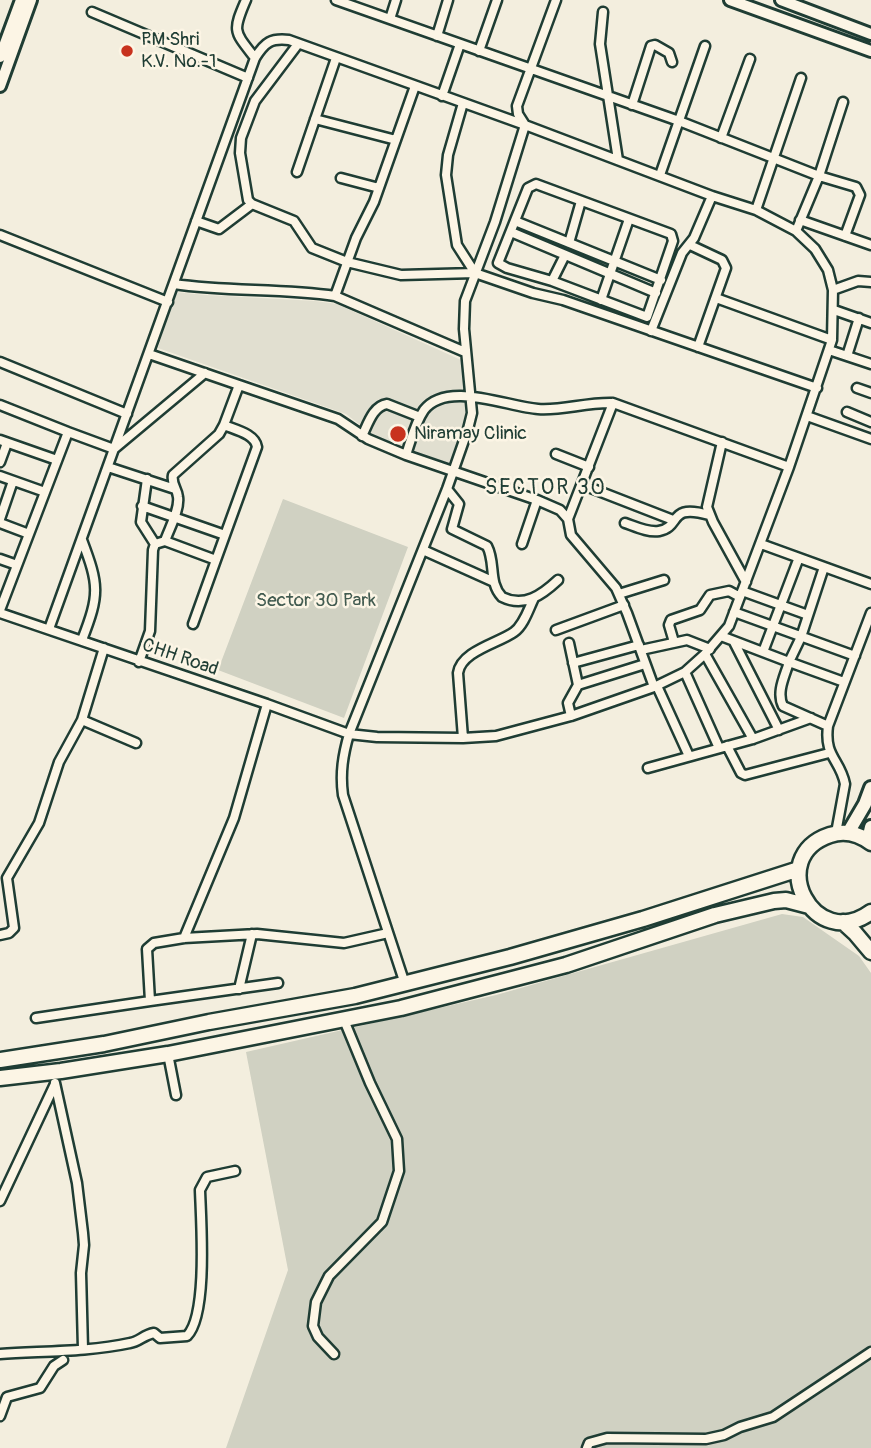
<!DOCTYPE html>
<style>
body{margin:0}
canvas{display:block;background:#f3eede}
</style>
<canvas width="871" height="1448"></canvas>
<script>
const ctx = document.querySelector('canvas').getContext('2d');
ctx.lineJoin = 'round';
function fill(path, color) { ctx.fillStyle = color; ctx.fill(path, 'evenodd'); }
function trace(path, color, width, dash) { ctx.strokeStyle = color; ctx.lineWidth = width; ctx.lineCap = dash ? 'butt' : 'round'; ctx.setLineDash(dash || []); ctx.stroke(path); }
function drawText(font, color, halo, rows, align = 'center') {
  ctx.font = font + ' Pangolin,sans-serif'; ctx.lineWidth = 5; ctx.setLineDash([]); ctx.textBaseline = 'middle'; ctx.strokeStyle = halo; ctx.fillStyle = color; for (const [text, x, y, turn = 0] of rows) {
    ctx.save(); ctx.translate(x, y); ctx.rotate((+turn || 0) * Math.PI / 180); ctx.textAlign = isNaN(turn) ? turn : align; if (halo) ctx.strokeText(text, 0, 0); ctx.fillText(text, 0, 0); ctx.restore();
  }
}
fill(new Path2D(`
 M 175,292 L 206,295 L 315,301 L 337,304 L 461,360 L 467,413 L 450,465 L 377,438 L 346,414 L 158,348 Z`), '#e1dfd0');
fill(new Path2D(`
 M 283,499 L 408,547 L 344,718 L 218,670 Z
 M 782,914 L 803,917 L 859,956 L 871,973 L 871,1448 L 226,1448 L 288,1270 L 246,1052 L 496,995 Z`), '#d0d1c2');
const minor = new Path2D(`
 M 246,0 C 232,32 234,31 255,58
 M 336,0 L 679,121 L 819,176 L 856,187 L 860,195 L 845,236
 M 92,12 L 248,78
 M 603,12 L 600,44 L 618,160
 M 390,19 L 396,0
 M 437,36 L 448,0
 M 298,44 L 255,101 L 241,138 L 240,153 L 248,200 L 252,204 L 294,221 L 312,248 L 347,262 L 401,275 L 475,273 L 533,293 L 563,300 L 817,388
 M 479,51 L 497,0
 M 442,96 L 460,44
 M 463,103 L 448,155 L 446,175 L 457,245 L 475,273
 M 632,105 L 651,46 L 655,45 L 669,53 L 672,62
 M 315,119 L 396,140
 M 721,138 L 750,59
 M 297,172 L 336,58
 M 660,175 L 705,46
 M 341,178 L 379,188
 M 536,184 L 671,234 L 673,241 L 647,317 L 552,281 L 507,268 L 498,263 L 528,188 Z
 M 756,210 L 801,78
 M 800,220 L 871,245
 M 196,221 L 219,229 L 252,204
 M 515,221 L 661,280
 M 796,231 L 819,176 L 843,102
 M 511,232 L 656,293
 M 0,235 L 168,302
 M 569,243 L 581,201
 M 690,245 L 722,260 L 726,268 L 698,347
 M 552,281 L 565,255
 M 174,284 C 228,292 282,288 335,296 L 465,352
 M 833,290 L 858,281 L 871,282
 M 335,296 L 356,238 L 374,202 L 415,86
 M 716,298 L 832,340
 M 601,300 L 629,219
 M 834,310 L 871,323
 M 651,331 L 682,253 L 694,238 L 712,196
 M 829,350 L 871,364
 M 847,356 L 859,318
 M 0,362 L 127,414
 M 239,385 L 338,419 L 368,439 L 406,455 L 537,500 L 560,510 L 568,519
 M 857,388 L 871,393
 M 613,403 L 568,519 L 571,535 L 616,588 L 627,613 L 654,687
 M 0,405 L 68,432
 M 847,412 L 871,422
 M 807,416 L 871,439
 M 362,436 C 368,424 373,406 387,404 L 420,417
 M 0,440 L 57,460
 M 722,442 L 707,507 L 713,522 L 746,582
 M 556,454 L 589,467
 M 406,455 C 411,440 415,423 424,410 C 447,380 508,407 538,409 C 562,411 586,402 613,403 L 789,467
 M 0,462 L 7,443
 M 108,467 L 175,489
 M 0,476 L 45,492
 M 147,479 L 141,522 L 155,544
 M 583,485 L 673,520
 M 447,489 L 459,504 L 452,529 L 487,546 C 496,563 488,582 502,597 C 524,608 542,595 558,580
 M 142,506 L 225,535
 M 0,519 L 13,481
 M 0,523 L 29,534
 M 625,523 C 634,526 648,533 659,531 C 682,527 667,503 709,515
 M 82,540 C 99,585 100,594 82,640
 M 165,541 C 169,529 180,510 178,497 C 177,488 171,484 173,475 L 219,434 L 224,425
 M 522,544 L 537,500
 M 761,544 L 871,584
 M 423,550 L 492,581
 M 0,559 L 17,565
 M 742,591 L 808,615
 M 619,594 L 664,580
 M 0,610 L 68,432 L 114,449 L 205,373
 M 734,612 L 855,656
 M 0,613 L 267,704 L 349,734 L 377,737 L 463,738 L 496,736 L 571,716 L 654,687 L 685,672 L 705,654 L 729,626 L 789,467 L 832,340 L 833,290 L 828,270 L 815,249 L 796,231 L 756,210 L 712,196 L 525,125 L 289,40 C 271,38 265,42 255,58 L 49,629
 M 193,624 L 216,560
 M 556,630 L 624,605
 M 721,636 L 789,662 L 801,637 L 824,567
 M 674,642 L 669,625 L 671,620 L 700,610 L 710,595 L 729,591 L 740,597
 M 734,642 L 779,730
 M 569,643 L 578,685
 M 104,648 L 82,720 L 136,743
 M 641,650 L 687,640 L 710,649
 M 763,652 L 798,560
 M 705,654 L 753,739
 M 139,662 L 150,631 L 153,550 L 155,544 L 165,541 L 216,560 L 257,447 C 255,434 236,430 224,425 L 239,385 L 149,354
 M 573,663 L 639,645
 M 685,672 L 719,748
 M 657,686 L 689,756
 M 571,716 L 568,703 L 578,685 L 645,664
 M 828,726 L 783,706 C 776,692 785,676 789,662 L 844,682
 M 463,738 L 458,673 C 461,651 499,643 514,632 C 524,625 529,608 534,598
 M 727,746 L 741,773 L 745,775 L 829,753
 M 648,768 L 753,739 L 811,718
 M 836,833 L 845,784 C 840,759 824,757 828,726 L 871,613
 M 0,935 L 9,933 L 14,928 L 7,878 L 39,823 L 59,762 L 82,720
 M 184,938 L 234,818 L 267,704
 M 278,983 L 150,1001 L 147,949 L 154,943 L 184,938 L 257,934 L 344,943 L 388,933
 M 405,984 L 343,795 C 340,773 343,755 349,734 L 447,489 L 468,429 L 472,413 L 464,329 L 465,301 L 495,222 L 525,125 L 518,114 L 517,106 L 556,0
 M 239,989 L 252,934
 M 36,1018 L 150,1001
 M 168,1054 L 176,1095
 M 55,1083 L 77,1183 L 83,1233 L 84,1245 L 81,1273 L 83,1349
 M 0,1201 L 55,1084
 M 0,1354 C 43,1351 88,1352 130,1343 C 139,1342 143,1335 154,1333 L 160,1338 L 187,1336 C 208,1315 201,1221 200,1190 L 207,1177 L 235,1171
 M 334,1354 L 318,1337 L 313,1326 L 316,1302 L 329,1276 L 382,1222 L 399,1171 L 397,1139 L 370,1083 L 344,1020
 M 0,1416 L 7,1397 L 40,1388 L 54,1366 L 63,1360
 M 587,1448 L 589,1443 L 607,1438 L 706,1439 L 724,1435 L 740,1427 L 773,1417 L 871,1352`);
const tertiary = new Path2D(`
 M 730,0 L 871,51
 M 781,0 L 871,34
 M 0,57 L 21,0
 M 0,86 L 31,0`);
const primary = new Path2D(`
 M 848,833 L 865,804 L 871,788
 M 868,840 L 871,827`);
const trunk = new Path2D(`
 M 871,843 C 859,834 845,830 830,835 C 764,857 814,954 871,912
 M 843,922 L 855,933 L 871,952
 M 0,1060 L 104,1044 L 209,1022 L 355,996 L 510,957 L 643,919 L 799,869
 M 0,1078 L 61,1071 L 168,1054 L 401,1008 L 566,965 L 715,915 L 774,901 L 786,900 L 809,906`);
trace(minor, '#1f3d34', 13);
trace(tertiary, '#1f3d34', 16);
trace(primary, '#1f3d34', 18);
trace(trunk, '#1f3d34', 19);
trace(minor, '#fcf5e5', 8);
trace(tertiary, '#fcf5e5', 10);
trace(primary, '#fcf5e5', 12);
trace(trunk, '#fcf5e5', 14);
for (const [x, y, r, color] of [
 [127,51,7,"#c8321e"],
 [398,434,9,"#c8321e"]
]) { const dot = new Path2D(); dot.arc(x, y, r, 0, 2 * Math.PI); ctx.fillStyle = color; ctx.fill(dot); trace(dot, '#fcf5e5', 2.5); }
drawText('19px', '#1f3d34', '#fcf5e5', [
 ["PM Shri",141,40],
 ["K.V. No.-1",141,62],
 ["Niramay Clinic",414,434]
], 'left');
drawText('19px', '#425b50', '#fcf5e5', [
 ["Sector 30 Park",316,601]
]);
drawText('19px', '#1f3d34', '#fcf5e5', [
 ["CHH Road",180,658,19]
]);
ctx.letterSpacing = '2px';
drawText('21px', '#1f3d34', '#fcf5e5', [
 ["SECTOR 30",546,489]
]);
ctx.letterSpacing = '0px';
</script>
